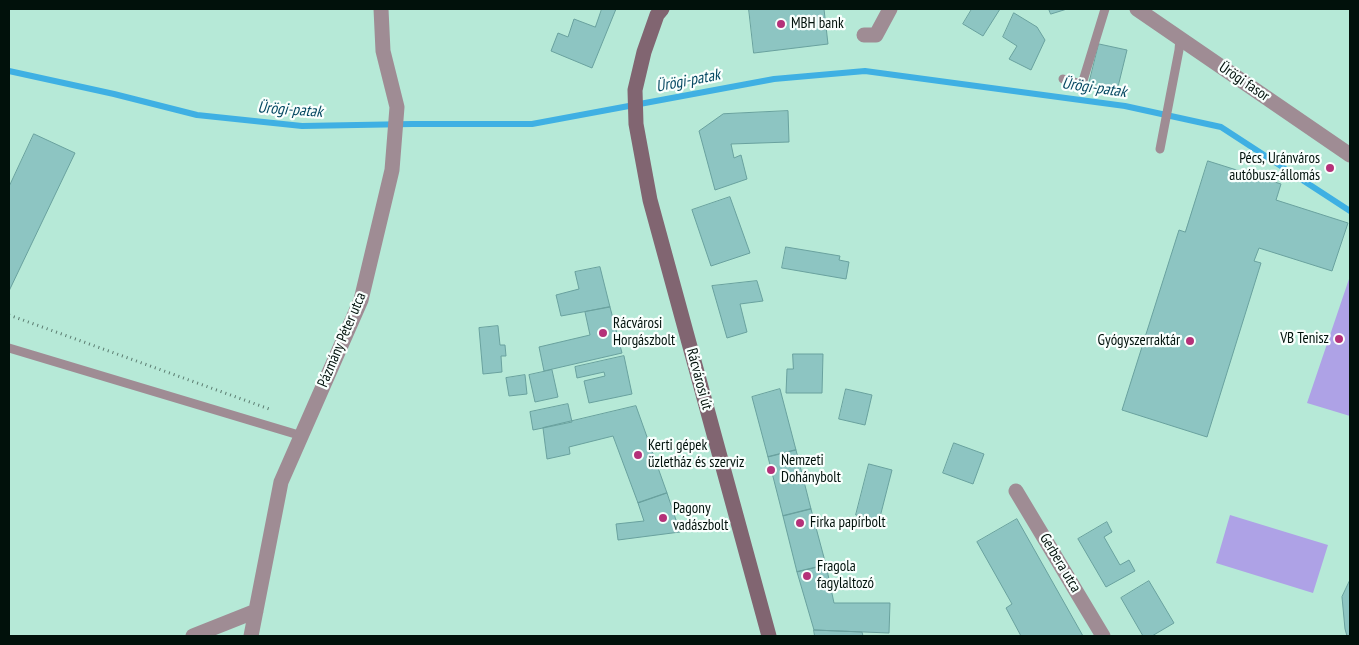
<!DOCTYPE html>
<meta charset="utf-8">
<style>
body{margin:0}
#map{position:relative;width:1359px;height:645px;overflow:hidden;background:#b6e9d7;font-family:"PT Sans Narrow",sans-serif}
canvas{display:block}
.frame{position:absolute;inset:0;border:10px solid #01110b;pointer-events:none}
</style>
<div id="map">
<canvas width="1359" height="645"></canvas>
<div class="frame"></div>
</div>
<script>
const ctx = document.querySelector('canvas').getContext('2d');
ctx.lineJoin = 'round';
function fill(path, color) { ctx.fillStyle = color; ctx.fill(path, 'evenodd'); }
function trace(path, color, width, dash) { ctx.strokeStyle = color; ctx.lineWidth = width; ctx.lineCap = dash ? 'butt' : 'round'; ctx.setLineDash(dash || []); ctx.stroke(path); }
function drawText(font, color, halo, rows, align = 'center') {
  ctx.font = font + ' "PT Sans Narrow",sans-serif'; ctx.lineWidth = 4.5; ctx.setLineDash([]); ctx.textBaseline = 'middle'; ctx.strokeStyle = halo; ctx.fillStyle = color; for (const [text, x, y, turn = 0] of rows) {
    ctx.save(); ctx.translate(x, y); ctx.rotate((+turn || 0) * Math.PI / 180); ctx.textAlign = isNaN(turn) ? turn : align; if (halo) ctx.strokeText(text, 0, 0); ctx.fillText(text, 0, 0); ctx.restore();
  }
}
fill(new Path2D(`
 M 1350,276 L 1350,416 L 1307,403 Z
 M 1230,515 L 1328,545 L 1313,593 L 1216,563 Z`), '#aea2e6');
trace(new Path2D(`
 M 9,71 L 114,94 L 197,115 L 302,126 L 412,124 L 532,124 L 774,79 L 865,71 L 1125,106 L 1221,127 L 1350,211`), '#3fb0e3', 6);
const building = new Path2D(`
 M 602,9 L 616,9 L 592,68 L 551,51 L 558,33 L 568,37 L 574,19 L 595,27 Z
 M 749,9 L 824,9 L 828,44 L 754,53 Z
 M 972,9 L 1000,9 L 983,36 L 963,24 Z
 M 1049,9 L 1067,9 L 1051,14 Z
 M 1014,13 L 1037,27 L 1045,40 L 1031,70 L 1009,59 L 1017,46 L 1003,37 Z
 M 1099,44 L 1127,50 L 1116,95 L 1088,88 Z
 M 788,111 L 789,142 L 731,144 L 734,158 L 741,155 L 747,179 L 715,190 L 699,131 L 723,114 Z
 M 34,134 L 75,153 L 9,291 L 9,187 Z
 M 1208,161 L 1281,184 L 1276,200 L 1348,223 L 1332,271 L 1259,248 L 1254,261 L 1261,263 L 1207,437 L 1122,410 L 1179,230 L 1185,232 Z
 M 730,197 L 750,253 L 711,266 L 692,210 Z
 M 786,247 L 840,256 L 839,260 L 849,262 L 846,279 L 782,268 Z
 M 600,267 L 610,307 L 561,316 L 556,295 L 579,289 L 575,272 Z
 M 757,281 L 763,301 L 740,304 L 747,332 L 727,338 L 712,286 Z
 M 610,307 L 622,353 L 544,371 L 539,347 L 590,335 L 585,312 Z
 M 498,326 L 500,345 L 505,345 L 506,356 L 501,356 L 502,372 L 483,374 L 479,328 Z
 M 793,354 L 823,354 L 822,393 L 786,393 L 787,369 L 793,369 Z
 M 624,356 L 632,394 L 589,403 L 584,381 L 605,376 L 604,372 L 577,378 L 575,367 Z
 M 552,370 L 558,397 L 535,402 L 529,375 Z
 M 525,375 L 527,394 L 509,396 L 506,378 Z
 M 780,389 L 796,450 L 768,457 L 752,397 Z
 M 846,389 L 872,395 L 865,425 L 839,419 Z
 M 568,404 L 572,422 L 533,430 L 530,412 Z
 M 636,406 L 667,493 L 638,503 L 613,436 L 569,447 L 570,454 L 547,459 L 543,428 Z
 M 954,443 L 984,454 L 973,484 L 943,473 Z
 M 796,450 L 811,509 L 783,516 L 768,457 Z
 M 869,464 L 892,470 L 879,521 L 856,515 Z
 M 667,493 L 680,532 L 618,540 L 616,524 L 644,521 L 638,503 Z
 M 811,509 L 826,565 L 797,572 L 783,516 Z
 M 1017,519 L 1083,636 L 1021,636 L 1006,608 L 1012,604 L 977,542 Z
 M 1107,522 L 1112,532 L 1104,537 L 1120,565 L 1129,560 L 1135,571 L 1106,587 L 1078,539 Z
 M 826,565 L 834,603 L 890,603 L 889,633 L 814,630 L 797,572 Z
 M 1350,580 L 1350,636 L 1347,636 L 1345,629 L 1342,597 Z
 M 1149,581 L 1174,623 L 1152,636 L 1143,636 L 1121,598 Z
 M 814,630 L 862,632 L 863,636 L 815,636 Z`);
fill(building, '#8dc5c2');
trace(building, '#69a19e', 1);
trace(new Path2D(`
 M 9,315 L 272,410`), '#5b7c70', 3, [1, 4]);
trace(new Path2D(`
 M 1063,79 L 1082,84 L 1105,9
 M 1160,149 L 1179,50 L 1180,38
 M 9,348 L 302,436`), '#9f8c94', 9);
trace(new Path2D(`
 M 1137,9 L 1350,155
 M 864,35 L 876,35 L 890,9
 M 1016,491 L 1103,636
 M 193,636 L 256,611
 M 251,636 L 281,482 L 361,300 L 392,170 L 397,107 L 383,51 L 381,9`), '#9f8c94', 15);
trace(new Path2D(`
 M 662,9 L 657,15 L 644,52 L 635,90 L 636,124 L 650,200 L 769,636`), '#816571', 15);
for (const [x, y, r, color] of [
 [781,24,5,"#b53179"],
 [1330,168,5,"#b53179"],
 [603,333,5,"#b53179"],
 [1339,339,5,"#b53179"],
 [1190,341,5,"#b53179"],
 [638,455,5,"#b53179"],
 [771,470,5,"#b53179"],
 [663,518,5,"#b53179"],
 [800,523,5,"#b53179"],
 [807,576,5,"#b53179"]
]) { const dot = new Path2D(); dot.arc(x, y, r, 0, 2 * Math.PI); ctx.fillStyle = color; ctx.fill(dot); trace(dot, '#f9fffd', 2); }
drawText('15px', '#01110b', '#f9fffd', [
 ["MBH bank",791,24],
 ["Pécs, Uránváros",1320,159,"right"],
 ["autóbusz-állomás",1320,176,"right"],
 ["Rácvárosi",613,324],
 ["Horgászbolt",613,341],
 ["VB Tenisz",1329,339,"right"],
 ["Gyógyszerraktár",1180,341,"right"],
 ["Kerti gépek",648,446],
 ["üzletház és szerviz",648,463],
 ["Nemzeti",781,461],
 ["Dohánybolt",781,478],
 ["Pagony",673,509],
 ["vadászbolt",673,526],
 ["Firka papírbolt",810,523],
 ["Fragola",817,567],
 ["fagylaltozó",817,584]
], 'left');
drawText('15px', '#01110b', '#f9fffd', [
 ["Ürögi fasor",1244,82,34],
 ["Pázmány Péter utca",342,340,-67],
 ["Rácvárosi út",699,379,75],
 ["Gerbera utca",1060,563,59]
]);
drawText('italic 16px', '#054862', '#f9fffd', [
 ["Ürögi-patak",688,81,-11],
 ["Ürögi-patak",1094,88,8],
 ["Ürögi-patak",290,110,4]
]);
</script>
